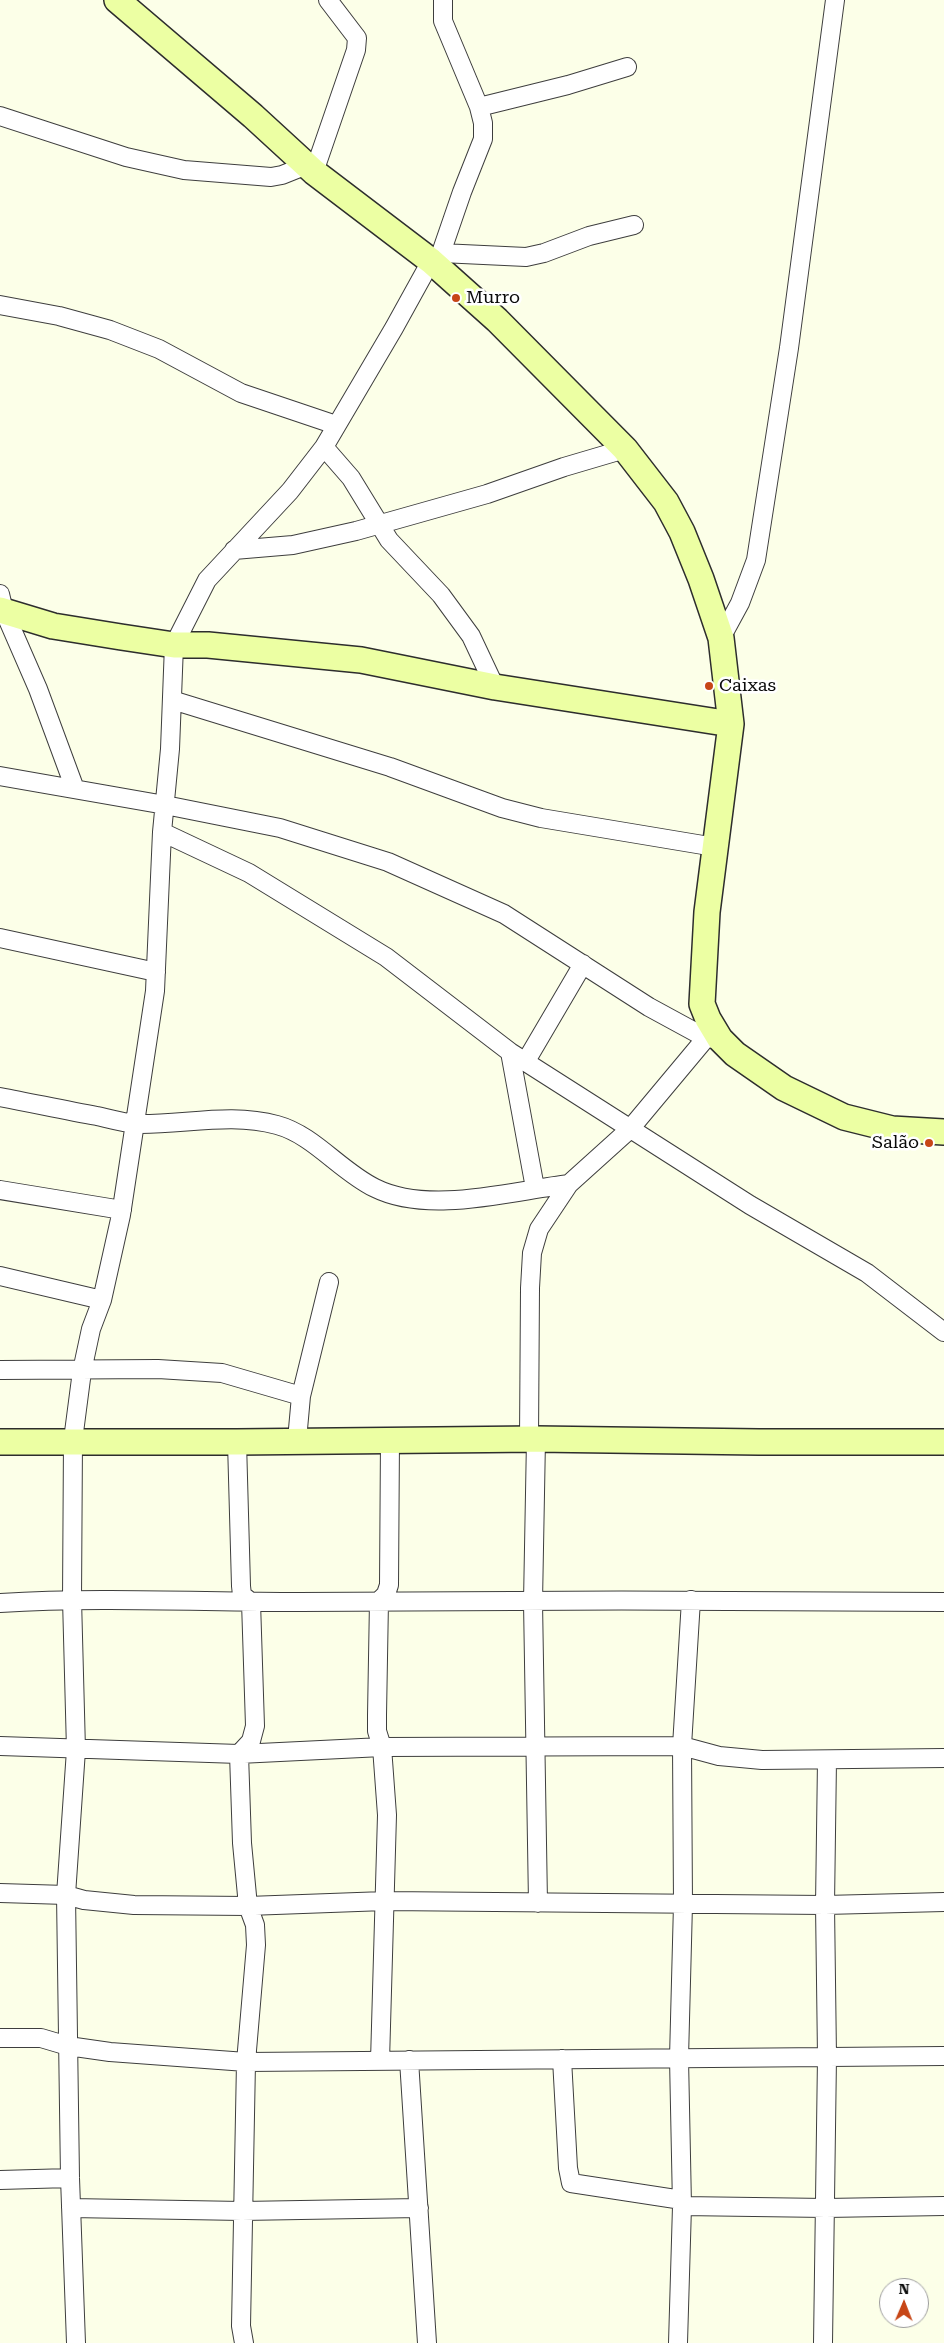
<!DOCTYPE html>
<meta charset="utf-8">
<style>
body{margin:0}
#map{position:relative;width:944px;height:2343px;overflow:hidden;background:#fcffe8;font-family:"Roboto Serif",serif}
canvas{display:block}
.north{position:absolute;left:879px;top:2278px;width:50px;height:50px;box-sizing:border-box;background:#fff;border:1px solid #9d9d9d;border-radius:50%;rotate:1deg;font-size:14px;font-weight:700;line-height:20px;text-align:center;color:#0b0b0b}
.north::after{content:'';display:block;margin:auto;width:18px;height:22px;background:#c74616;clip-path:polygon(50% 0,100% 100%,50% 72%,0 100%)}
</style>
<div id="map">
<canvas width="944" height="2343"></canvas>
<div class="north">N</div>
</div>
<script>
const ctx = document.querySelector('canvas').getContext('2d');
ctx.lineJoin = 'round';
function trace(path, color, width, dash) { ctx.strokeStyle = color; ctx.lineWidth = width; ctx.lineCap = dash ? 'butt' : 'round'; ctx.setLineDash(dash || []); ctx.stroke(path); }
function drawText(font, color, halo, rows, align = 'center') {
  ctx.font = font + ' "Roboto Serif",serif'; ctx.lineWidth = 5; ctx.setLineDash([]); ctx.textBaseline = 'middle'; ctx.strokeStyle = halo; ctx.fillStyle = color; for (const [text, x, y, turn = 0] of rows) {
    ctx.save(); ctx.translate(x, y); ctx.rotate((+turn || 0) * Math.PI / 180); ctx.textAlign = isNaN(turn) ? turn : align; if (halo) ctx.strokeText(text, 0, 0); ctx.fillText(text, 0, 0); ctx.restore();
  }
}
const street = new Path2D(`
 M 479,107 L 568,85 L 627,67
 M 0,116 L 126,157 L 184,170 L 271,177 L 282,175 L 307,165
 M 314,172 L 356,50 L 357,38 L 328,0
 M 441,253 L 526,257 L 544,253 L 589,236 L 634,225
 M 0,305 L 59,316 L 110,330 L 159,349 L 241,393 L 336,425
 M 324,447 L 351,478 L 389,540 L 441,595 L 471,636 L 495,687
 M 234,550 L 293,545 L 356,531 L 487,494 L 564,467 L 625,449
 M 0,594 L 4,611 L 38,689 L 75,789
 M 721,638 L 740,603 L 756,560 L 789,348 L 835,0
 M 172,700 L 390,767 L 502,808 L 541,818 L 715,847
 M 0,776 L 165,805 L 280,828 L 388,862 L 504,914 L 649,1007 L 706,1038 L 720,1039
 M 162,832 L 249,873 L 386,957 L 510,1052 L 750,1205 L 867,1273 L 944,1332
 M 0,938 L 156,972
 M 510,1052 L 535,1188
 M 526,1061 L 583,964
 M 0,1097 C 32,1103 64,1110 97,1116 C 110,1119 124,1123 137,1124 C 184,1125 231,1112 277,1125 C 314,1135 340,1171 375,1188 C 429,1215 511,1191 569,1184
 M 0,1190 L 122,1210
 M 0,1276 L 102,1300
 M 0,1370 L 158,1369 L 222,1373 L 301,1396 L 297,1440
 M 301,1396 L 329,1282
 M 529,1439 L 530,1288 L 532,1253 L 539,1229 L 569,1184 L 630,1129 L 706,1038
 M 536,1439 L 533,1602 L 538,1903
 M 237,1442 L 241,1586 L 242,1595 L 251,1602 L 255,1726 L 251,1741 L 239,1754 L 242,1843 L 248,1906 L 255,1925 L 256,1945 L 246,2062 L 241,2326 L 244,2343
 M 0,1603 C 100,1597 199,1602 299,1602 C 514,1600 729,1600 944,1602
 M 0,1746 L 239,1754 L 382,1747 L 682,1746 L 719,1756 L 762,1760 L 944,1758
 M 0,1893 L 66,1895 L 84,1900 L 134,1905 L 248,1906 L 385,1901 L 825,1905 L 944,1902
 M 0,2038 L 41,2038 L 68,2046 L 110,2052 L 246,2062 L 944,2056
 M 562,2059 L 568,2168 L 571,2183 L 682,2200
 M 409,2060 L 427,2343
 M 380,2061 L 387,1815 L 382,1747 L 377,1731 L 377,1715 L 379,1601 L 386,1594 L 389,1585 L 390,1439
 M 0,2180 L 70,2178
 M 682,2206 L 826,2208 L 944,2206
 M 71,2208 L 242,2211 L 419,2208
 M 76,2343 L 70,2178 L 66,1895 L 76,1750 L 72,1599 L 73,1440 L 82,1371 L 91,1329 L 102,1300 L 121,1215 L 155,991 L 162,832 L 170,749 L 174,645 L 207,580 L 290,491 L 324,447 L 394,328 L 431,261 L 441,253 L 462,192 L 483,139 L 483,123 L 479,107 L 443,21 L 443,0
 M 678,2343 L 682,2206 L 679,2058 L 683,1904 L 682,1746 L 691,1600
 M 823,2343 L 827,2057 L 825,1905 L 827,1760`);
const secondary = new Path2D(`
 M 117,0 L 253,116 L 314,172 L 431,261 L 497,320 L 625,449 L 666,502 L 682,532 L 701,579 L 721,638 L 731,724 L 707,912 L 702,1004 L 708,1019 L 720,1039 L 735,1054 L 784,1088 L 844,1117 L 892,1129 L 944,1132
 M 0,610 L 53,626 L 121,637 L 174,645 L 208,645 L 361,660 L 495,687 L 731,724
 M 0,1442 L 237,1442 L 536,1439 L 759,1442 L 944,1442`);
trace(street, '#3e3e3e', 20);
trace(secondary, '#2d2d2d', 28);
trace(street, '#fff', 18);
trace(secondary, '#ecffa3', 25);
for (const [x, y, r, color] of [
 [456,298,5,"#c74616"],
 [709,686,5,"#c74616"],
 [929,1143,5,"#c74616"]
]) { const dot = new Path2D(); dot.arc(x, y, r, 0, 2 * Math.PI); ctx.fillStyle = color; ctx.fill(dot); trace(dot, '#fff', 2); }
drawText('18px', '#0b0b0b', '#fff', [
 ["Murro",466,298],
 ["Caixas",719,686],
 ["Salão",919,1143,"right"]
], 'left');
</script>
